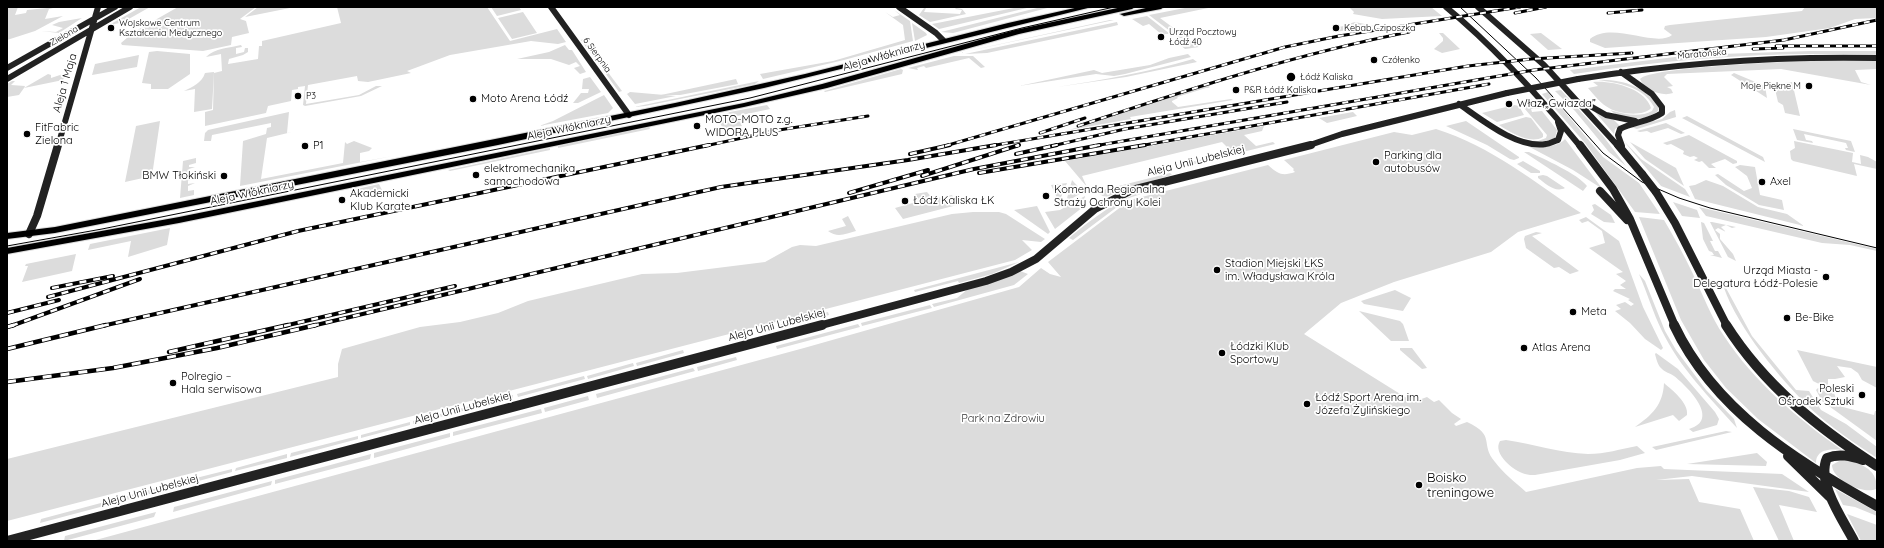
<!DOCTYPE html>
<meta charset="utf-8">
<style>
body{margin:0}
#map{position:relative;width:1884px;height:548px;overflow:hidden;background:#fff;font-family:Quicksand,sans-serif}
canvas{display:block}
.frame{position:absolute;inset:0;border:8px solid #000;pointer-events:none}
</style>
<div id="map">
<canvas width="1884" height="548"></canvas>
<div class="frame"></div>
</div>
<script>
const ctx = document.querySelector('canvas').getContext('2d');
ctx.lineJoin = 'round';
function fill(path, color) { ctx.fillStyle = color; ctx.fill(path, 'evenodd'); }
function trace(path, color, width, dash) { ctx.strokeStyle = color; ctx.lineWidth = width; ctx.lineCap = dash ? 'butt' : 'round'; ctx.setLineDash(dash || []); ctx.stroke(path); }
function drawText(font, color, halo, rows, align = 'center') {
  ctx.font = font + ' Quicksand,sans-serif'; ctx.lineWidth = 3.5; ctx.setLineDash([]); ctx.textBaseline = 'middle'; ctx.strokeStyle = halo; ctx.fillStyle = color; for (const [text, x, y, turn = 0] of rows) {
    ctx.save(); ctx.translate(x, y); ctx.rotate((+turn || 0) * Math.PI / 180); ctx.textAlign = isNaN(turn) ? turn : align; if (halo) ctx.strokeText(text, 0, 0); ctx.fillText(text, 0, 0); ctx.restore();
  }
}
fill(new Path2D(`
 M 18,7 L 15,15 L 26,13 L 27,10 L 57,7 L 49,9 L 45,19 L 63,16 L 35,31 L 7,40 L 7,8 Z
 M 141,7 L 150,7 L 127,20 L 130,21 L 109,25 Z
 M 178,7 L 256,7 L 240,19 L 246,21 L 249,33 L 232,37 L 231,45 L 203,51 L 122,45 L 121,43 L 134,32 Z
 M 258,7 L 295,7 L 245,17 Z
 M 337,7 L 487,7 L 510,41 L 557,29 L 566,42 L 558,44 L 531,41 L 450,55 L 407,71 L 411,73 L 368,82 L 358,81 L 357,76 L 308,85 L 306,104 L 359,95 L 376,86 L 382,86 L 361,96 L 305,106 L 303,105 L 305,86 L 298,87 L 298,89 L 292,90 L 291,101 L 268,106 L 266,113 L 205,126 L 205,112 L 213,110 L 214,73 L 222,71 L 221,54 L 206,57 C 215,48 229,48 241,45 L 242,47 L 236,48 L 236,54 L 244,52 L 245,48 L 248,48 L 248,52 L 243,55 L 229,59 L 228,64 L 258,59 L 259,46 L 262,46 L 262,41 L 341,23 Z
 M 491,7 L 519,7 L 521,10 L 497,16 Z
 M 927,7 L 931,8 L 926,8 L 924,12 L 960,14 L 962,10 L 955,9 L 956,8 L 962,9 L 966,14 L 930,22 L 919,15 L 924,8 Z
 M 1019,7 L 1031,7 L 939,29 L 932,24 Z
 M 1041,7 L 1051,7 L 953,33 L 941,32 Z
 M 1190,7 L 1213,7 L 1160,18 L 1199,47 L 1185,49 L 1179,44 L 1184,43 L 1181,40 L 1184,38 L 1179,38 L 1149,15 Z
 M 1349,7 L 1431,7 L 1442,16 L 1382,19 L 1353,14 L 1354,12 Z
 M 1805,7 L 1877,7 L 1877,18 L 1855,19 L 1830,28 L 1766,37 L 1605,48 L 1590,42 L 1590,39 C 1612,21 1656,48 1672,35 L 1664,29 L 1665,26 L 1670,25 L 1802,11 Z
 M 894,10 L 910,21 L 913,41 L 844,60 L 763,79 L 760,74 L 833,61 L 905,40 L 903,25 L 885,12 L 893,17 L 900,15 Z
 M 523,12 L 537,33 L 512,39 L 498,18 Z
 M 1147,16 L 1170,34 L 1161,34 L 1149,24 L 1143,26 L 1132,19 Z
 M 82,18 L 59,33 L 41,31 L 56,32 L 63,28 L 52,25 L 59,22 Z
 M 1110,20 L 1114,20 L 959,53 Z
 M 1117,22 L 1118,25 L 1110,27 L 987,53 L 965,54 Z
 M 1355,22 L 1374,26 L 1335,32 L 1332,30 L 1341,29 L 1338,27 L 1350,25 L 1348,24 Z
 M 912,23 L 926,33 L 927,35 L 915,41 Z
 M 1439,33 L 1443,33 L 1460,49 L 1442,53 L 1434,49 L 1443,41 L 1443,38 Z
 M 1541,33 L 1562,49 L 1548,50 L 1530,34 Z
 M 583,39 L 622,91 L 619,92 L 581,40 Z
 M 565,45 L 569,50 L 572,50 L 586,72 L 580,74 L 574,68 L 580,66 L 576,62 L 569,65 L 551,59 L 517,59 L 549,52 Z
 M 157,51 L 190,54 L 190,74 L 168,89 L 151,89 L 151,84 L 142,83 L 149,52 Z
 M 1810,51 L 1877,51 L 1877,55 C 1776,51 1674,58 1574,74 L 1570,70 L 1691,55 Z
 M 1188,54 L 1191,57 L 1125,74 L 1114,76 L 1096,74 L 1019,86 L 1094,70 L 1102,73 L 1150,65 L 1169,58 Z
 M 139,55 L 137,67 L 92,75 L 95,64 Z
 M 954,56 L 973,56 L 985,67 L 981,68 L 969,58 L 926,68 L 924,66 L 917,68 L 918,70 L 908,68 Z
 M 1193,59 L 1197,62 L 1126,77 L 1057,87 C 1103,80 1148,72 1193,59 Z
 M 1808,61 L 1877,61 L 1877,69 L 1855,70 L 1861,82 L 1871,85 L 1781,69 L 1667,74 L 1664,77 L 1673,86 L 1667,87 L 1671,89 L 1673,93 C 1662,97 1645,90 1640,79 C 1651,67 1784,62 1808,61 Z
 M 901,69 L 903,70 L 902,74 L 825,92 L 824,91 Z
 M 214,72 L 212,109 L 194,112 L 195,89 L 184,91 C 192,87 202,83 205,73 Z
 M 66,73 L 63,80 L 24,88 L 19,95 L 7,97 L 7,84 L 12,81 L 15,81 L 11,85 L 25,86 L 24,88 L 48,74 L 51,75 L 51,78 Z
 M 1734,73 L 1765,86 L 1767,98 L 1731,75 Z
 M 590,77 L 601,92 L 578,103 L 573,103 L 581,93 L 588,93 L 589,89 L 582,89 L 583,79 Z
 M 736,79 L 738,84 L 680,95 L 661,95 Z
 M 1598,80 C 1622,79 1645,86 1659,107 L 1658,111 C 1645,122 1622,121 1610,110 C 1623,114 1640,118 1652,111 L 1654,107 C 1643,86 1618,83 1598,80 Z
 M 759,81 L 755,84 L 645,106 L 634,107 Z
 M 1593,82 C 1611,80 1645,88 1651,108 C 1644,117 1618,114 1609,108 C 1601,104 1594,95 1588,88 L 1598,86 Z
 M 1792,82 L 1800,116 L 1785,113 L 1783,105 L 1778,102 L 1774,85 Z
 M 1215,83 L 1208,87 L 1210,88 L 1206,88 L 1177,97 L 1178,98 L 1172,101 L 1172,102 L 1178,107 L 1231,99 L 1233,100 L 1130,117 L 1131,119 L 1069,130 Z
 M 1561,90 L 1603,136 L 1626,166 L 1609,152 L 1575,111 L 1555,91 Z
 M 630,92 L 676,96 L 635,104 L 627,94 Z
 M 1548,92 L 1603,157 L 1639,183 L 1660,214 L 1635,212 L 1585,143 L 1542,94 Z
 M 604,95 L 613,108 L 608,113 L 539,126 L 553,121 Z
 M 1531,99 L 1540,109 L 1531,109 L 1532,112 L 1542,111 L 1557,130 L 1555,138 C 1544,143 1535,142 1523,140 L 1538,141 L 1546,138 L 1547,135 L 1519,102 Z
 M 767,105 L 770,109 L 737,116 L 742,126 L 724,130 L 717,118 L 730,112 Z
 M 1514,105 L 1519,106 L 1524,115 L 1497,122 L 1482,113 Z
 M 1675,110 L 1676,117 L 1637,129 L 1631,127 L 1662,119 L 1670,112 Z
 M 289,112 L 287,133 L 292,132 L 267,138 L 261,179 L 343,163 L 345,142 L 347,144 L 354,141 L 372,148 L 369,151 L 360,153 L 360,162 L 393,156 L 240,186 L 243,141 L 266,134 L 267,128 L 271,127 L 271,123 L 212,135 L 211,141 L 204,141 L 205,133 L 208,130 Z
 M 1353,112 L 1357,116 L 1327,123 L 1319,118 Z
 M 1595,112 L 1614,120 L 1620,126 L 1615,129 L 1614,134 Z
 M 1687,116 L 1763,157 L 1765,162 L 1682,118 Z
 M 1526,117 L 1531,118 L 1543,134 L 1543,137 C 1530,145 1510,132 1499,125 Z
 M 160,121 L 152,176 L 125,182 L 136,126 Z
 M 1466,121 L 1519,157 L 1519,158 L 1514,160 L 1510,159 L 1487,145 L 1446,126 Z
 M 1666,123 L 1685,133 L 1681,134 L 1668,128 L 1651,133 L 1647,131 L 1640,132 L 1637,131 Z
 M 1264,126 L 1262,131 L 1244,135 L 1256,146 L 1273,142 L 1275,144 L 1190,165 L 1187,163 L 1232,152 L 1222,142 L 1082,176 L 1087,187 L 1065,161 Z
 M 649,127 L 650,129 L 558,148 L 558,146 Z
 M 1436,129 C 1491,146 1534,182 1581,213 L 1518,232 L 1491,252 L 1394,282 L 1341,303 L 1304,334 L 1413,402 L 1427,397 L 1434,402 L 1439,400 L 1452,413 L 1461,419 L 1454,424 L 1456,426 L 1467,422 C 1497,436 1479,443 1495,462 C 1503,473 1516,483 1526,492 L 1637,468 L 1661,466 L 1664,469 L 1782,474 L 1809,492 L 1692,476 L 1656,480 L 1689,479 L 1699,502 L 1740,509 L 1754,541 L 92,541 L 804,348 L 1019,287 L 1041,268 L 1050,274 L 1061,277 L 1048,262 L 1130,200 L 1268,165 C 1279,175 1283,176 1295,172 L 1293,170 L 1294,169 L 1284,160 L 1394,132 L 1412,135 Z
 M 1793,129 L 1851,141 L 1855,152 L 1846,150 L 1845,148 L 1848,148 L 1846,143 L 1804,134 L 1806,140 L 1812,141 L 1813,143 L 1797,140 Z
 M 1689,135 L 1737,161 L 1737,163 L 1733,164 L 1725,159 L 1711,164 L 1716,168 L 1709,168 L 1702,161 L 1699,162 L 1694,160 L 1698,158 L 1694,156 L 1690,157 L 1683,154 L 1684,151 L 1671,144 L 1667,145 L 1663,143 Z
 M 1565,139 L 1601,187 L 1601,188 L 1573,170 L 1524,144 C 1537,145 1555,150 1565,139 Z
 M 1623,140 L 1641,159 L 1685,189 L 1690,197 L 1661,186 Z
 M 1794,141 L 1853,153 L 1852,162 L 1861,164 L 1860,155 L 1868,157 L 1877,162 L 1877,169 L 1854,164 L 1857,176 L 1793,161 L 1791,159 L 1790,151 L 1795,148 Z
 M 1630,142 L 1676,168 L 1684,186 L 1645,159 Z
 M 550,148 L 550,150 L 450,171 L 448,170 Z
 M 1524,152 L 1529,152 C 1544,159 1578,174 1587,186 L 1583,191 Z
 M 196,158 L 196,163 L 189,165 L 189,167 L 195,167 L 189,169 L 188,173 L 195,173 L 188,176 L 189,179 L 195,178 L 188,181 L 188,184 L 195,183 L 188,186 L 188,191 L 194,190 L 194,195 L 180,198 L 183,161 Z
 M 1523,161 L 1540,171 L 1540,173 L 1531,173 L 1517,164 Z
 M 1740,165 L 1755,167 L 1760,195 L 1782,200 L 1784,210 L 1759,205 L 1726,185 L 1715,175 L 1718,174 L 1744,191 L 1752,188 L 1747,176 L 1735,167 Z
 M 1170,173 L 1172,175 L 1121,190 L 1109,196 L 1105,197 L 1095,192 Z
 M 1543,175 L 1547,176 L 1565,188 C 1555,193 1546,184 1538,178 L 1538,176 Z
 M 1072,180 L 1083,192 L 1066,202 Z
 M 1706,180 L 1723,186 L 1758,207 L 1787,214 L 1804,226 L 1695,199 L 1689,186 L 1695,185 Z
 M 1067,183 L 1059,202 L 1051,185 Z
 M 379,184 L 382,190 L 359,195 L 357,189 Z
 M 1148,189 L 1150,191 L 1129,198 L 1073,240 L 1069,238 C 1094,217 1117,200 1148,189 Z
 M 927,192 L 933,199 L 952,195 L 955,200 L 961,204 L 903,219 L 895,208 L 920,201 L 915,194 Z
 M 1085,196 L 1083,207 L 1055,229 L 1045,212 L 1060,210 Z
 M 1673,202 L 1697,210 L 1700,218 L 1682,216 Z
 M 1595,204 L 1611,215 L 1615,223 L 1604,222 L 1591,214 L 1594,210 L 1592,205 Z
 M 1037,206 L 1050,232 L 1048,234 L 1014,210 Z
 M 1699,207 L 1877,249 L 1877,251 L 1850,245 L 1822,243 L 1706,216 Z
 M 973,212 L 999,212 L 1006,214 L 1045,239 L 1041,242 L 1022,240 L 1032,250 L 1015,260 L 7,521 L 7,459 L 338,377 L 338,364 L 342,349 L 420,327 L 460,322 L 498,313 L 528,301 L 642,274 L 677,273 L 765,262 L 792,247 L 800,245 L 816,246 L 952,214 Z
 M 848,216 L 856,231 C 846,234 837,238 828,231 L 846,226 L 842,219 Z
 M 1586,217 L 1619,241 L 1643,307 L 1663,348 L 1661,350 L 1645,339 L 1630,323 L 1615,311 L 1621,309 L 1616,305 L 1625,302 L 1631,306 L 1634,304 L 1628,300 L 1630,299 L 1613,291 L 1615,289 L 1626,289 L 1620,285 L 1626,281 L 1616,274 L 1623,272 L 1589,248 L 1605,243 L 1602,231 L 1588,221 L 1582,223 L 1579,220 Z
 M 1639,217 L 1664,220 C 1674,237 1684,255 1693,274 C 1703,295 1711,317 1724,336 C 1754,382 1798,419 1842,450 C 1831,449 1816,449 1816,463 L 1758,419 L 1726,388 L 1704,360 L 1681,320 Z
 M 1701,222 L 1704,223 L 1713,241 L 1710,241 L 1715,251 L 1718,251 L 1722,258 L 1710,255 L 1714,255 L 1712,252 L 1709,251 L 1703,239 Z
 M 1710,222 L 1712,222 L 1736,227 L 1732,228 L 1726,225 L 1721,227 L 1726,232 L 1718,228 L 1715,230 L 1720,234 L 1720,239 L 1733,254 L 1736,261 L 1728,257 Z
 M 170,228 L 167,245 L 128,257 L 131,241 L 88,250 L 90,244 Z
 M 1536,232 L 1542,233 L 1532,236 L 1579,271 L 1570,274 L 1559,267 L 1554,268 L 1526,248 L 1524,239 L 1525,236 Z
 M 76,254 L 72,271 L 22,282 L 28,266 L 25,266 L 26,264 Z
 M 1019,262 L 992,274 L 959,283 L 958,281 L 915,292 L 914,290 Z
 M 1020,271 L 1028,274 L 1014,285 L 934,307 L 932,304 L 957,298 L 968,289 Z
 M 1639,274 L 1645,281 L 1665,331 L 1676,350 L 1706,390 L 1734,419 L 1737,428 C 1709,397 1680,368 1662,331 C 1653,313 1647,292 1639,274 Z
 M 1743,281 L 1746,284 L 1742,288 L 1740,284 L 1731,283 L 1732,288 L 1726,288 L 1752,336 L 1796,390 L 1809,391 L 1821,410 L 1846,424 L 1877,447 L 1877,458 C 1854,443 1831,427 1811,409 C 1780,379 1738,328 1724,288 L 1728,283 Z
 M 1395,290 L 1411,298 L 1403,311 L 1364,304 L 1361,301 Z
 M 930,305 L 932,308 L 862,326 L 861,323 Z
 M 1359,311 L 1400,321 L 1403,324 L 1409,341 L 1391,341 Z
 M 828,312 L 829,315 L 780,328 L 779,325 Z
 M 858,324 L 860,327 L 777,349 L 776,346 Z
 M 1400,348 L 1412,348 L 1427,368 L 1422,369 L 1400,350 Z
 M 683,350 L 684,353 L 637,366 L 636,363 Z
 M 1797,350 L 1877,367 L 1877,388 L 1862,380 L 1858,373 L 1851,368 L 1837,366 L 1845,377 L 1835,379 L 1828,379 L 1828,386 L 1821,385 L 1813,381 Z
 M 1656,353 L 1678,369 L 1715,412 L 1719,419 L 1717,425 L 1693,432 L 1689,429 C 1721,420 1688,387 1674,376 C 1670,373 1664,372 1661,368 C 1658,366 1656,358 1655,354 Z
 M 736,357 L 737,360 L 698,371 L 697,367 Z
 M 633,363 L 634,366 L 588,379 L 587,376 Z
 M 693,368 L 695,371 L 597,398 L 596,394 Z
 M 584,376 L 585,379 L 518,397 L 517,394 Z
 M 1664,383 C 1672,390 1689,403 1687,415 L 1679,421 L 1673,415 L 1635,427 C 1652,415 1663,405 1664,383 Z
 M 1818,388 L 1834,393 L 1839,406 L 1874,415 L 1875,411 L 1877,411 L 1877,441 L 1822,401 L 1816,390 Z
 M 513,395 L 513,398 L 466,410 L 466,407 Z
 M 588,396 L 589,400 L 545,412 L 544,408 Z
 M 463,408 L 463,411 L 413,424 L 413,421 Z
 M 541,409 L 542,413 L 453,436 L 453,432 Z
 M 410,422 L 410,425 L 361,438 L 361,435 Z
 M 1726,431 L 1732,432 L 1656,450 L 1652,447 Z
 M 450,433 L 450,437 L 374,458 L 374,453 Z
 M 358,436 L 358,439 L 290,457 L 291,453 Z
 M 1506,440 C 1534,444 1560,453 1588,454 C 1605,454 1621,449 1637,446 L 1645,453 L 1620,460 L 1535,475 C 1532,475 1528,475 1525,474 C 1514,471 1492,454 1500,441 Z
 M 1757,453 L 1767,462 L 1766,466 L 1687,464 Z
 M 287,454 L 287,458 L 235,471 L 236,468 Z
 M 371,454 L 370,459 L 275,484 L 275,480 Z
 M 1841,460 C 1857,460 1880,470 1876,489 C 1864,495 1832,480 1832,465 Z
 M 232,469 L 232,472 L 180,486 L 180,482 Z
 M 272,481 L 271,485 L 173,512 L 174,507 Z
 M 172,484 L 172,488 L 40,523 L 41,519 Z
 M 1753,487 L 1789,491 L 1809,497 L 1817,512 L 1779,505 L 1794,541 L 1779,541 Z
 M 1835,489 L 1877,512 L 1877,516 L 1855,507 L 1843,505 Z
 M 156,512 L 154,517 L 64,541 L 65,536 Z
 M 1847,514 L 1877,525 L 1876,541 L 1861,541 Z`), '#dcdcdc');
const primary = new Path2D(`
 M 1079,7 L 1092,7 L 764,88 L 498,145 L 55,233 L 7,239 L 7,233 L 55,227 L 675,103 L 805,74 L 1008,23 Z
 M 1122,7 L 1135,7 L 1132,9 L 1019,34 L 827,88 L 744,107 L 179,223 L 7,254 L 7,248 L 179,217 L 744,103 L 822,84 L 1015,30 Z
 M 1150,7 L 1164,7 L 1161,9 L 1124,16 L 1120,14 Z`);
trace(primary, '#dbdbdb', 2);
trace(new Path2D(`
 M 551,7 L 629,115
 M 899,7 L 936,33 L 943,40
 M 1446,7 C 1496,48 1539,96 1580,146
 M 1478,7 L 1544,65 L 1618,146
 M 7,68 L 115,7
 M 1621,72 L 1652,94 L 1662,107 L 1662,113 C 1649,122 1633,122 1620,129 L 1618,135 L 1622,146
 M 7,79 L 130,7
 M 1578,79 C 1677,63 1776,56 1877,58
 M 1585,103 L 1606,115 L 1635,121
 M 1459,104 C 1481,119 1517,149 1546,144 C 1550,144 1554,141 1558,140 L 1561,131 L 1558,122
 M 58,146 L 98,7
 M 1307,146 L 1342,134 L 1507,93`), '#222', 6);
trace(new Path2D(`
 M 1580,145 L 1613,189 L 1630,219 L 1675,326
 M 1618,145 L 1642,174
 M 1600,191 L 1627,220
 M 1656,192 L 1675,223 L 1727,326
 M 29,234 L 37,216 L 58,145
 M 818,326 L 986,281 L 1011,272 L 1036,259 L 1095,209 L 1132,190 L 1311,145`), '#222', 8);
trace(new Path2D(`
 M 1674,325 C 1714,410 1797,462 1877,506
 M 1726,325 C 1764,385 1818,428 1877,466
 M 1788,456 L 1830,497
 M 7,541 L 822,325
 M 1854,541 C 1843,520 1816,482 1827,458 C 1839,453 1851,456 1863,460`), '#222', 10);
fill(primary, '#000');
trace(new Path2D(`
 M 1460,7 L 1536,78 L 1603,153 L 1642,182 L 1679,198 L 1710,208 L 1877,248
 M 7,246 L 102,229 L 750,98 L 1022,28 L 1114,7`), '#000', 1);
const railFar2 = new Path2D(`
 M 1515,13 L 1546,7
 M 1608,13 L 1642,10
 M 1776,46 L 1877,46
 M 1753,49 L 1783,48
 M 1078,126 C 1187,90 1296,54 1409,32
 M 1040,133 L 1085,118
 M 705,146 L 779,130 L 868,116
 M 945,146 L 1285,47 L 1339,36 L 1520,7
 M 990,146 L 1468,66 L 1531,59 L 1632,53
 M 1017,146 L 1019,145
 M 1052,146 L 1125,129 L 1287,102
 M 1094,146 L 1534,70 L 1784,40 L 1877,20
 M 1139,146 L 1489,84`);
const railFar1 = new Path2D(`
 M 910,154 L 950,145
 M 1016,154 L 1057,145
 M 979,173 L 1145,145
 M 922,176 L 1019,145
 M 849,193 L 928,170
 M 52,288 L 113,276
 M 48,297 L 298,231 L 709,145
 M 7,313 L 59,300
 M 11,326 L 140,279
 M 102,326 L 721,187 L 908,160 L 996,145
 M 284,326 L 455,286
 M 312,326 L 974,169 L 1100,145`);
const rail = new Path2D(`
 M 7,327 L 14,325
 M 7,349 L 106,325
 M 169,352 L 288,325
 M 7,382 L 113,368 L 217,348 L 316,325`);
trace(railFar2, '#000', 3);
trace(railFar1, '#000', 4);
trace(rail, '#000', 4.5);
trace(railFar2, '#fff', 2, [6]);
trace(railFar1, '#fff', 2.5, [7]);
trace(rail, '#fff', 3, [9]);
trace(new Path2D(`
 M 1507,93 L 1578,79`), '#222', 6);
trace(new Path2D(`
 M 1642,174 L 1656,192`), '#222', 8);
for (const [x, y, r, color] of [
 [111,28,4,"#000"],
 [1336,28,4,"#000"],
 [1161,37,4,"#000"],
 [1374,60,4,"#000"],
 [1291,77,5,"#000"],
 [1809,86,4,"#000"],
 [1236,90,4,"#000"],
 [298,96,4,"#000"],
 [473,99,4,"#000"],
 [1509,104,4,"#000"],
 [697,126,4,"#000"],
 [27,134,4,"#000"],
 [305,146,4,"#000"],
 [1376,162,4,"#000"],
 [476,175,4,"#000"],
 [224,176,4,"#000"],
 [1762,182,4,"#000"],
 [1046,196,4,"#000"],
 [342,200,4,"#000"],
 [905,201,4,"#000"],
 [1217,270,4,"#000"],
 [1826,277,4,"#000"],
 [1573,312,4,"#000"],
 [1787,318,4,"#000"],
 [1524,348,4,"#000"],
 [1222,353,4,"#000"],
 [173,383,4,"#000"],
 [1862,395,4,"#000"],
 [1307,404,4,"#000"],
 [1419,485,4,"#000"]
]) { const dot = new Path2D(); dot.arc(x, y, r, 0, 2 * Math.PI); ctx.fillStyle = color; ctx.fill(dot); trace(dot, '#fff', 1.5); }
drawText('9px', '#000', '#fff', [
 ["Wojskowe Centrum",119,23],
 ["Kształcenia Medycznego",119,33],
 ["Kebab Cziposzka",1344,28],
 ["Urząd Pocztowy",1169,32],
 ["Łódź 40",1169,42],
 ["Czółenko",1382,60],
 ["Łódź Kaliska",1300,77],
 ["Moje Piękne M",1801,86,"right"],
 ["P&R Łódź Kaliska",1244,90],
 ["P3",306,96]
], 'left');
drawText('9px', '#000', '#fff', [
 ["Zielona",64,36,-30],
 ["Maratońska",1702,54,-5],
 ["6 Sierpnia",597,55,54]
]);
drawText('11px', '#000', '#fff', [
 ["Aleja Włókniarzy",884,56,-16],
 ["Aleja 1 Maja",65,83,-74],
 ["Aleja Włókniarzy",569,128,-12],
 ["Aleja Unii Lubelskiej",1196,161,-14],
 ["Aleja Włókniarzy",252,193,-12],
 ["Aleja Unii Lubelskiej",777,325,-15],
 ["Aleja Unii Lubelskiej",463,408,-15],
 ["Aleja Unii Lubelskiej",150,491,-15]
]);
drawText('11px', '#000', '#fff', [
 ["Moto Arena Łódź",481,99],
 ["Właz „Gwiazda”",1517,104],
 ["MOTO-MOTO z.g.",705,120],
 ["WIDORA PLUS",705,133],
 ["FitFabric",35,128],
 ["Zielona",35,141],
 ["P1",313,146],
 ["Parking dla",1384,156],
 ["autobusów",1384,169],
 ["elektromechanika",484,169],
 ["samochodowa",484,182],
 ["BMW Tłokiński",216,176,"right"],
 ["Axel",1770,182],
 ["Komenda Regionalna",1054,190],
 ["Straży Ochrony Kolei",1054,203],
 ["Akademicki",350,194],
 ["Klub Karate",350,207],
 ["Łódź Kaliska ŁK",913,201],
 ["Stadion Miejski ŁKS",1225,264],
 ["im. Władysława Króla",1225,277],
 ["Urząd Miasta -",1818,271,"right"],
 ["Delegatura Łódź-Polesie",1818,284,"right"],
 ["Meta",1581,312],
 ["Be-Bike",1795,318],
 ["Łódzki Klub",1230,347],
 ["Sportowy",1230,360],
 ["Atlas Arena",1532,348],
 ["Polregio –",181,377],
 ["Hala serwisowa",181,390],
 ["Poleski",1854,389,"right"],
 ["Ośrodek Sztuki",1854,402,"right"],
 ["Łódź Sport Arena im.",1315,398],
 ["Józefa Żylińskiego",1315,411]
], 'left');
drawText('11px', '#333', '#fff', [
 ["Park na Zdrowiu",1003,419]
]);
drawText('13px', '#000', '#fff', [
 ["Boisko",1427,478],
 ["treningowe",1427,493]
], 'left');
</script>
